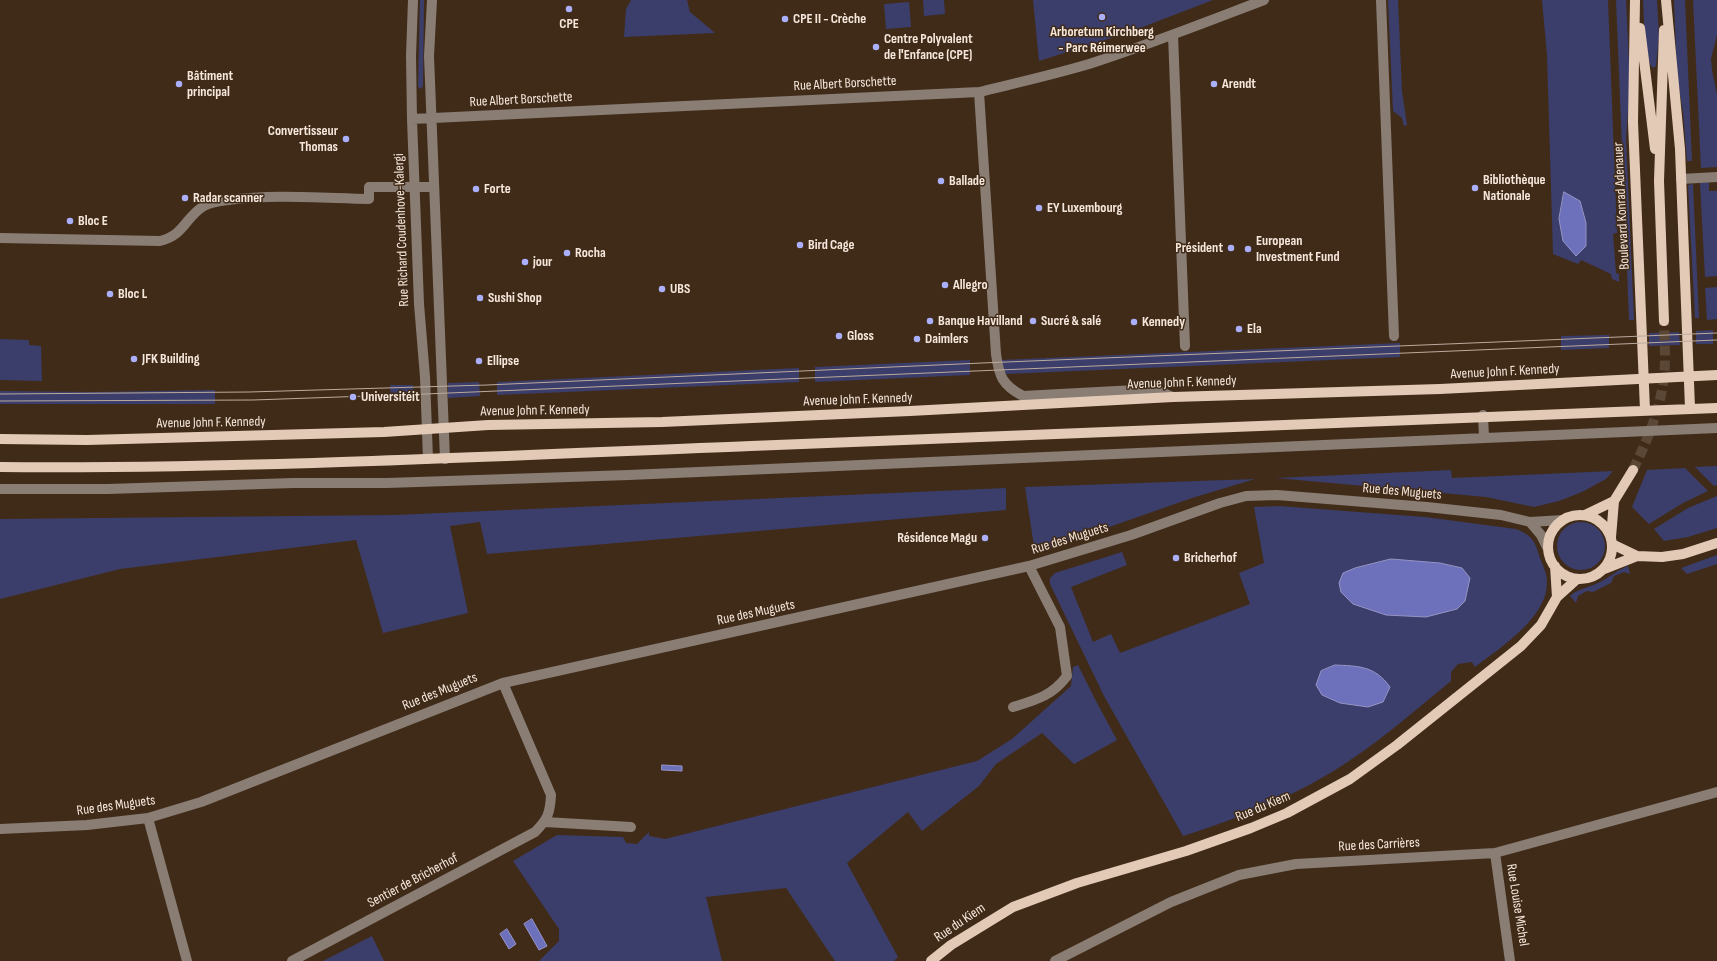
<!DOCTYPE html>
<meta charset="utf-8">
<style>
body{margin:0}
canvas{display:block;background:#402b18}
</style>
<canvas width="1717" height="961"></canvas>
<script>
const ctx = document.querySelector('canvas').getContext('2d');
ctx.lineJoin = 'round';
function fill(path, color) { ctx.fillStyle = color; ctx.fill(path, 'evenodd'); }
function trace(path, color, width, dash) { ctx.strokeStyle = color; ctx.lineWidth = width; ctx.lineCap = dash ? 'butt' : 'round'; ctx.setLineDash(dash || []); ctx.stroke(path); }
function drawText(font, color, halo, rows, align = 'center') {
  ctx.font = font + ' "Sofia Sans Condensed",sans-serif'; ctx.lineWidth = 3; ctx.setLineDash([]); ctx.textBaseline = 'middle'; ctx.strokeStyle = halo; ctx.fillStyle = color; for (const [text, x, y, turn = 0] of rows) {
    ctx.save(); ctx.translate(x, y); ctx.rotate((+turn || 0) * Math.PI / 180); ctx.textAlign = isNaN(turn) ? turn : align; if (halo) ctx.strokeText(text, 0, 0); ctx.fillText(text, 0, 0); ctx.restore();
  }
}
fill(new Path2D(`
 M 420,0 L 424,0 L 423,86 L 421,89 L 418,87 Z
 M 631,0 L 687,0 L 690,12 L 715,33 L 624,37 L 626,9 Z
 M 923,0 L 944,0 L 945,14 L 924,16 Z
 M 1033,0 L 1213,0 L 1127,33 L 1039,61 Z
 M 1388,0 L 1403,0 L 1398,0 L 1402,91 L 1407,125 L 1404,126 L 1402,118 L 1393,111 Z
 M 1542,0 L 1608,0 L 1617,233 L 1613,234 L 1616,273 L 1619,274 L 1619,282 L 1612,279 L 1611,274 L 1581,260 L 1578,264 L 1553,254 L 1547,55 Z
 M 1616,0 L 1626,0 L 1630,83 L 1626,138 L 1634,320 L 1629,320 Z
 M 1643,0 L 1657,0 L 1659,36 L 1656,66 L 1653,68 C 1644,61 1644,13 1643,0 Z
 M 1674,0 L 1685,0 L 1692,161 L 1687,161 L 1683,112 L 1677,75 Z
 M 1693,0 L 1717,0 L 1717,35 L 1711,59 L 1712,70 L 1717,95 L 1717,167 L 1701,168 Z
 M 909,2 L 911,27 L 886,29 L 884,4 Z
 M 1709,182 L 1709,191 L 1717,191 L 1717,276 L 1705,277 L 1700,183 Z
 M 1693,184 L 1699,318 L 1695,318 L 1688,185 Z
 M 1717,287 L 1717,319 L 1707,320 L 1705,288 Z
 M 1713,330 L 1713,344 L 1696,344 L 1696,331 Z
 M 1679,332 L 1680,345 L 1649,346 L 1649,333 Z
 M 1609,335 L 1609,348 L 1561,350 L 1561,336 Z
 M 0,339 L 27,340 L 29,340 L 29,345 L 41,346 L 42,381 L 0,380 Z
 M 1400,343 L 1400,357 L 1006,374 L 1002,367 L 1001,360 Z
 M 970,360 L 970,375 L 815,382 L 815,367 Z
 M 799,368 L 799,382 L 497,395 L 497,382 Z
 M 479,382 L 480,396 L 448,398 L 448,383 Z
 M 390,385 L 413,385 L 414,399 L 391,399 Z
 M 215,390 L 215,404 L 0,404 L 0,391 L 95,392 Z
 M 1717,466 L 1717,485 L 1714,486 L 1695,467 Z
 M 1685,468 L 1708,491 L 1683,503 L 1649,524 L 1632,507 L 1647,470 Z
 M 1451,470 L 1452,478 L 1613,471 L 1606,479 L 1582,492 L 1559,501 L 1534,507 L 1486,497 L 1276,478 Z
 M 1255,479 L 1192,498 L 1035,553 L 1025,487 Z
 M 1006,488 L 1006,510 L 487,554 L 480,522 L 450,526 L 468,613 L 383,633 L 356,540 L 120,569 L 0,599 L 0,519 L 395,515 Z
 M 1717,496 L 1717,528 L 1688,537 L 1664,541 L 1654,529 L 1688,508 Z
 M 1279,506 L 1425,517 L 1516,529 C 1533,536 1535,541 1540,558 C 1543,566 1547,573 1547,582 C 1548,617 1500,648 1475,667 L 1472,662 L 1458,664 L 1451,672 L 1451,681 C 1406,718 1361,758 1309,785 C 1269,806 1227,822 1183,836 L 1104,696 L 1050,584 L 1050,578 L 1055,573 L 1122,552 L 1127,565 L 1071,587 L 1093,642 L 1111,634 L 1120,653 L 1250,604 L 1239,573 L 1264,563 L 1254,507 Z
 M1557 546a24 24 0 1 1 48 0a24 24 0 1 1-48 0Z
 M 1717,555 L 1717,564 L 1687,574 L 1681,568 Z
 M 1628,566 L 1630,574 L 1624,572 L 1614,576 L 1611,583 L 1593,592 L 1587,591 L 1578,596 L 1576,603 L 1570,596 C 1579,588 1588,588 1598,583 C 1609,578 1617,570 1628,566 Z
 M 1078,665 L 1096,701 L 1117,740 L 1074,764 L 1042,733 L 996,764 L 979,786 L 922,831 L 908,812 L 847,863 L 898,957 L 894,961 L 835,961 L 786,888 L 706,897 L 722,961 L 539,961 L 559,941 L 559,929 L 513,861 L 557,835 L 623,837 L 626,843 L 637,844 L 649,832 L 649,836 L 665,839 L 977,761 L 1012,739 L 1071,686 L 1073,667 Z
 M 372,936 L 384,961 L 323,961 Z`), '#3b3d6a');
const water = new Path2D(`
 M 1564,192 L 1580,201 L 1586,223 L 1586,246 L 1576,256 L 1563,241 L 1559,219 Z
 M 1391,559 L 1440,563 L 1462,568 L 1470,578 L 1465,601 L 1457,609 L 1426,617 L 1386,615 L 1353,604 L 1341,592 L 1339,583 L 1343,573 L 1355,568 Z
 M 1335,665 C 1359,666 1375,666 1390,687 L 1383,702 L 1368,707 L 1340,703 L 1322,695 L 1316,685 L 1321,671 Z
 M 662,765 L 682,766 L 682,771 L 662,770 Z
 M 532,919 L 547,946 L 539,950 L 524,924 Z
 M 507,929 L 516,944 L 509,949 L 500,934 Z`);
fill(water, '#6d71bb');
trace(water, '#9694c5', 1);
trace(new Path2D(`
 M 1633,470 C 1650,435 1665,398 1665,358 C 1665,346 1664,333 1664,321`), '#5b4735', 10, [10, 5]);
trace(new Path2D(`
 M 413,0 L 411,56 L 412,119 L 419,304 L 425,377 L 428,459
 M 432,0 L 429,56 L 445,459
 M 1381,0 L 1394,336
 M 1173,35 L 1185,346
 M 979,92 L 996,354 C 999,376 1002,385 1023,396 L 1154,389 L 1173,397
 M 412,119 L 979,92 C 1016,83 1052,75 1089,64 C 1148,45 1206,22 1264,0
 M 1681,179 L 1717,177
 M 0,238 L 160,241 C 185,235 185,217 204,206 C 211,202 221,201 228,200 C 274,194 322,198 369,199 L 369,187 L 434,187
 M 1483,415 L 1484,437
 M 0,489 L 108,489 L 293,483 L 387,483 L 629,475 L 1717,428
 M 1530,522 L 1541,535 L 1548,549
 M 1013,707 C 1036,700 1052,696 1067,676 L 1060,627 L 1029,566
 M 148,818 L 187,961
 M 545,822 L 631,827
 M 0,829 L 87,825 L 148,818 L 201,802 L 503,683 L 1029,566 L 1131,535 L 1220,503 L 1246,496 L 1277,495 L 1427,507 L 1501,515 L 1530,522 L 1563,520
 M 1495,853 L 1510,961
 M 292,961 L 535,832 C 548,819 550,813 551,795 L 503,683
 M 1055,961 L 1171,902 L 1239,875 L 1296,864 L 1495,853 L 1717,792`), '#897d74', 10);
trace(new Path2D(`
 M 1635,0 L 1633,122 L 1645,410
 M 1666,0 L 1680,149 L 1690,408
 M 1640,28 L 1655,149
 M 1664,321 L 1659,181 L 1664,30
 M 0,439 L 87,440 L 384,432 L 488,425 L 662,422 L 910,411 L 1173,397 L 1440,389 L 1717,375
 M 0,467 C 250,469 501,456 751,446 C 1073,432 1395,418 1717,408
 M 1585,515 L 1614,501
 M1548 547a32 32 0 1 1 64 0a32 32 0 1 1-64 0Z
 M 1611,537 L 1614,501 L 1633,470
 M 1612,544 L 1637,556
 M 1555,566 L 1557,597
 M 1604,569 L 1637,556 L 1662,557 L 1683,554 L 1717,543
 M 931,961 L 951,945 L 1013,907 L 1077,883 L 1186,851 L 1251,828 L 1287,813 L 1350,779 L 1397,745 L 1521,646 L 1541,625 L 1557,597 L 1577,579`), '#e2cab7', 10);
trace(new Path2D(`
 M 0,394 L 249,392 L 487,385 L 982,363 L 1717,333
 M 0,401 L 253,400 L 425,394 L 1717,340`), '#bbaa9c', 1);
for (const [x, y, r, color] of [
 [569,9,4,"#aab0fb"],
 [1102,17,4,"#aab0fb"],
 [785,19,4,"#aab0fb"],
 [876,47,4,"#aab0fb"],
 [179,84,4,"#aab0fb"],
 [1214,84,4,"#aab0fb"],
 [346,139,4,"#aab0fb"],
 [941,181,4,"#aab0fb"],
 [1475,188,4,"#aab0fb"],
 [476,189,4,"#aab0fb"],
 [185,198,4,"#aab0fb"],
 [1039,208,4,"#aab0fb"],
 [70,221,4,"#aab0fb"],
 [800,245,4,"#aab0fb"],
 [1231,248,4,"#aab0fb"],
 [1248,249,4,"#aab0fb"],
 [567,253,4,"#aab0fb"],
 [525,262,4,"#aab0fb"],
 [945,285,4,"#aab0fb"],
 [662,289,4,"#aab0fb"],
 [110,294,4,"#aab0fb"],
 [480,298,4,"#aab0fb"],
 [930,321,4,"#aab0fb"],
 [1033,321,4,"#aab0fb"],
 [1134,322,4,"#aab0fb"],
 [1239,329,4,"#aab0fb"],
 [839,336,4,"#aab0fb"],
 [917,339,4,"#aab0fb"],
 [134,359,4,"#aab0fb"],
 [479,361,4,"#aab0fb"],
 [353,397,4,"#aab0fb"],
 [985,538,4,"#aab0fb"],
 [1176,558,4,"#aab0fb"]
]) { const dot = new Path2D(); dot.arc(x, y, r, 0, 2 * Math.PI); ctx.fillStyle = color; ctx.fill(dot); trace(dot, '#402b18', 1.5); }
drawText('bold 14px', '#f6e7dc', '#402b18', [
 ["CPE II - Crèche",793,19],
 ["CPE",569,24,"center"],
 ["Arboretum Kirchberg",1102,32,"center"],
 ["- Parc Réimerwee",1102,48,"center"],
 ["Centre Polyvalent",884,39],
 ["de l'Enfance (CPE)",884,55],
 ["Bâtiment",187,76],
 ["principal",187,92],
 ["Arendt",1222,84],
 ["Convertisseur",338,131,"right"],
 ["Thomas",338,147,"right"],
 ["Bibliothèque",1483,180],
 ["Nationale",1483,196],
 ["Ballade",949,181],
 ["Forte",484,189],
 ["Radar scanner",193,198],
 ["EY Luxembourg",1047,208],
 ["Bloc E",78,221],
 ["European",1256,241],
 ["Investment Fund",1256,257],
 ["Bird Cage",808,245],
 ["Président",1223,248,"right"],
 ["Rocha",575,253],
 ["jour",533,262],
 ["Allegro",953,285],
 ["UBS",670,289],
 ["Bloc L",118,294],
 ["Sushi Shop",488,298],
 ["Banque Havilland",938,321],
 ["Sucré & salé",1041,321],
 ["Kennedy",1142,322],
 ["Ela",1247,329],
 ["Gloss",847,336],
 ["Daimlers",925,339],
 ["JFK Building",142,359],
 ["Ellipse",487,361],
 ["Universitéit",361,397],
 ["Résidence Magu",977,538,"right"],
 ["Bricherhof",1184,558]
], 'left');
drawText('14px', '#f6e7dc', '#402b18', [
 ["Rue Albert Borschette",845,84,-3],
 ["Rue Albert Borschette",521,100,-3],
 ["Boulevard Konrad Adenauer",1622,206,-93],
 ["Rue Richard Coudenhove-Kalergi",402,230,-92],
 ["Avenue John F. Kennedy",1505,372,-3],
 ["Avenue John F. Kennedy",1182,383,-2],
 ["Avenue John F. Kennedy",858,400,-2],
 ["Avenue John F. Kennedy",535,411,-1],
 ["Avenue John F. Kennedy",211,423,-1],
 ["Rue des Muguets",1402,492,5],
 ["Rue des Muguets",1070,539,-17],
 ["Rue des Muguets",756,613,-12],
 ["Rue des Muguets",440,692,-22],
 ["Rue des Muguets",116,806,-8],
 ["Rue du Kiem",1263,807,-23],
 ["Rue des Carrières",1379,845,-3],
 ["Sentier de Bricherhof",413,881,-28],
 ["Rue Louise Michel",1517,905,81],
 ["Rue du Kiem",960,923,-34]
]);
</script>
